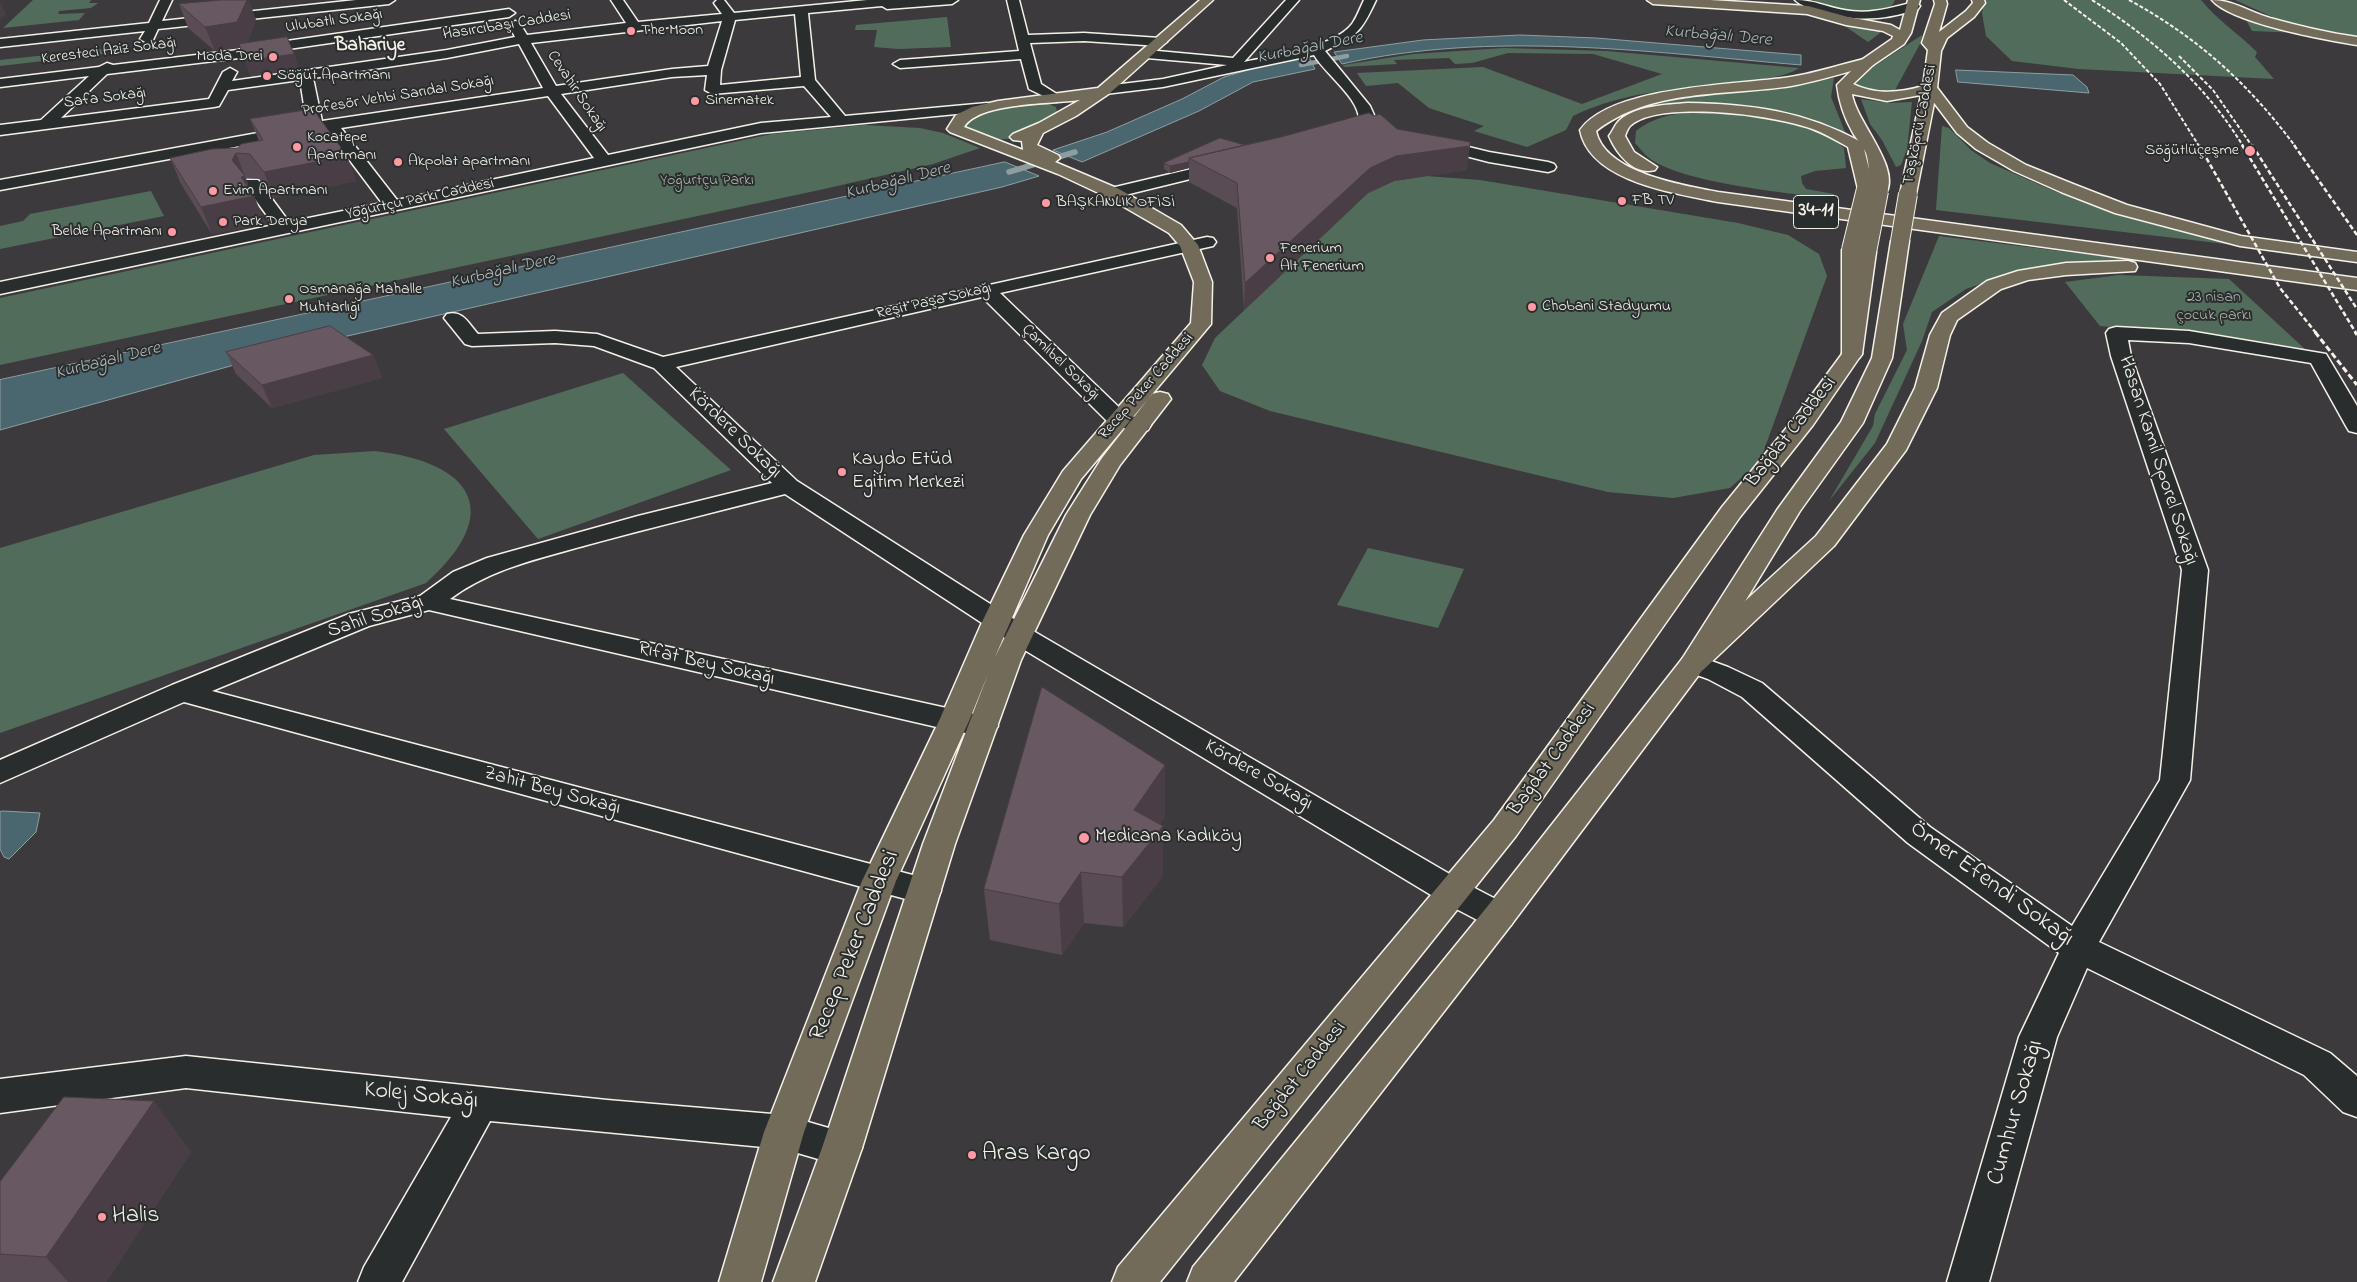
<!DOCTYPE html>
<meta charset="utf-8">
<style>
body{margin:0}
canvas{display:block;background:#3d3a3e}
</style>
<canvas width="2357" height="1282"></canvas>
<script>
const ctx = document.querySelector('canvas').getContext('2d');
ctx.lineJoin = 'round';
function fill(path, color) { ctx.fillStyle = color; ctx.fill(path, 'evenodd'); }
function trace(path, color, width, dash) { ctx.strokeStyle = color; ctx.lineWidth = width; ctx.lineCap = dash ? 'butt' : 'round'; ctx.setLineDash(dash || []); ctx.stroke(path); }
function drawText(font, color, halo, rows, align = 'center') {
  ctx.font = font + ' "Indie Flower",sans-serif'; ctx.lineWidth = 4; ctx.setLineDash([]); ctx.textBaseline = 'middle'; ctx.strokeStyle = halo; ctx.fillStyle = color; for (const [text, x, y, turn = 0] of rows) {
    ctx.save(); ctx.translate(x, y); ctx.rotate((+turn || 0) * Math.PI / 180); ctx.textAlign = isNaN(turn) ? turn : align; if (halo) ctx.strokeText(text, 0, 0); ctx.fillText(text, 0, 0); ctx.restore();
  }
}
fill(new Path2D(`
 M 33,0 L 91,0 L 89,3 L 98,3 L 91,8 L 59,11 L 58,14 L 85,13 L 79,20 L 3,28 Z
 M 1813,0 L 1895,0 C 1886,25 1831,8 1813,0 Z
 M 1985,0 L 2201,0 C 2217,20 2239,34 2257,52 L 2255,57 L 2274,79 L 2079,69 L 2012,61 L 1986,36 L 1982,13 Z
 M 2235,0 L 2357,0 L 2357,37 L 2277,19 Z
 M 947,17 L 951,47 L 898,49 L 874,47 L 877,30 L 855,30 L 856,25 Z
 M 2245,18 L 2300,33 L 2252,31 Z
 M 1836,20 L 1879,30 L 1880,33 L 1868,42 Z
 M 1922,35 L 1921,42 L 1895,90 L 1889,93 L 1859,89 L 1856,83 L 1861,75 Z
 M 1504,48 L 1606,51 L 1799,68 C 1782,79 1756,79 1736,82 C 1681,89 1623,91 1573,116 L 1566,130 L 1527,147 L 1474,131 L 1484,126 L 1429,108 L 1398,83 L 1366,86 L 1357,73 L 1483,67 L 1582,104 L 1662,74 L 1593,54 L 1508,53 L 1472,63 L 1455,64 L 1449,58 L 1394,60 L 1397,64 L 1344,67 L 1343,65 L 1413,54 Z
 M 103,49 L 104,54 L 0,66 L 0,60 Z
 M 1834,78 L 1831,97 L 1845,132 L 1826,124 L 1777,112 L 1661,106 L 1652,103 Z
 M 1861,99 L 1890,103 L 1912,102 L 1907,149 L 1901,165 L 1896,167 L 1882,140 L 1870,124 Z
 M 1044,102 L 1056,107 L 1057,112 L 1017,137 L 1008,139 L 991,140 L 961,129 L 980,110 Z
 M 1714,111 C 1755,115 1814,118 1844,148 L 1846,168 L 1815,171 L 1801,176 L 1802,183 L 1806,189 L 1834,194 L 1833,199 C 1790,193 1679,183 1648,157 C 1643,153 1639,147 1635,143 L 1636,131 C 1659,113 1686,112 1714,111 Z
 M 864,125 L 920,128 L 943,133 L 980,148 L 933,164 L 824,189 L 0,365 L 0,298 L 772,134 Z
 M 1942,126 L 1949,128 L 1971,150 L 1990,163 L 2054,191 L 2107,211 L 2243,246 L 1936,210 Z
 M 1426,176 L 1480,180 L 1738,223 L 1788,235 L 1819,254 L 1827,276 L 1760,461 L 1730,488 L 1673,498 L 1608,492 L 1270,411 L 1220,391 L 1202,365 L 1215,338 L 1368,193 L 1394,181 Z
 M 151,191 L 164,216 L 0,249 L 0,226 L 23,221 L 30,214 Z
 M 1939,236 L 2141,261 L 2047,266 L 2020,270 L 1966,289 L 1932,312 L 1922,341 L 1875,443 L 1829,501 L 1873,426 L 1875,414 L 1907,350 L 1903,324 Z
 M 2119,275 L 2229,279 L 2306,350 L 2201,335 L 2100,326 L 2065,282 Z
 M 623,373 L 731,470 L 538,539 L 444,429 Z
 M 375,451 C 471,462 507,511 426,583 L 0,733 L 0,548 L 314,455 Z
 M 1368,548 L 1464,569 L 1438,628 L 1337,605 Z`), '#526c5c');
const water = new Path2D(`
 M 1520,35 L 1596,38 L 1801,55 L 1801,65 C 1648,52 1493,30 1342,64 L 1334,52 L 1423,40 Z
 M 1309,57 L 1315,69 L 1253,82 L 1199,111 L 1082,162 L 1053,150 L 1107,132 L 1182,99 L 1224,77 L 1258,67 Z
 M 1956,70 L 2073,75 L 2087,87 L 2089,93 L 1958,82 Z
 M 1005,162 L 1039,176 L 1002,187 L 299,347 L 0,430 L 0,380 Z
 M 2,811 L 40,813 L 36,832 L 9,859 L 4,857 L 0,849 L 0,812 Z`);
fill(water, '#4a666f');
trace(water, '#8e9e9f', 1);
trace(new Path2D(`
 M 1301,65 L 1347,56`), '#8e9e9f', 4.5);
trace(new Path2D(`
 M 1009,172 L 1075,152`), '#8e9e9f', 5.5);
const minor = new Path2D(`
 M 160,0 L 172,0 L 162,21 L 356,0 L 395,0 L 389,4 L 158,29 L 152,42 L 147,43 L 140,39 L 145,31 L 0,47 L 0,39 L 149,23 Z
 M 611,0 L 623,0 L 638,22 L 722,14 L 714,3 L 717,0 L 724,0 L 734,13 L 867,0 L 958,0 L 952,4 L 887,9 L 882,6 L 808,13 L 815,80 L 845,116 L 987,103 L 994,107 L 987,111 L 761,133 L 0,294 L 0,282 L 274,225 L 244,184 L 246,180 L 258,180 L 289,222 L 382,203 L 327,130 L 0,190 L 0,180 L 307,124 L 300,80 L 228,90 L 219,106 L 214,107 L 0,135 L 0,125 L 41,120 L 89,76 L 0,87 L 0,79 L 99,67 L 107,63 L 113,65 L 238,50 L 252,46 L 509,9 L 515,13 L 509,17 L 254,54 L 239,58 L 107,74 L 61,118 L 209,99 L 223,72 L 230,68 L 237,72 L 232,81 L 447,50 L 515,37 L 509,25 L 515,21 L 519,22 L 527,35 L 626,23 ZM 795,14 L 801,77 L 720,85 L 721,70 L 735,20 ZM 722,21 L 708,66 L 672,69 L 556,86 L 531,43 ZM 519,44 L 543,88 L 322,121 L 313,78 L 447,58 ZM 707,75 L 705,90 L 712,94 L 804,86 L 831,117 L 761,123 L 608,155 L 561,94 L 672,77 ZM 548,96 L 594,158 L 397,200 L 341,128 Z
 M 1007,0 L 1019,0 L 1028,35 L 1084,33 L 1160,38 L 1167,42 L 1160,46 L 1084,41 L 1030,43 L 1041,84 L 1063,98 L 1056,102 L 1029,89 L 1021,59 L 900,68 L 893,64 L 900,60 L 1019,51 Z
 M 1286,0 L 1299,0 L 1244,62 C 1271,56 1334,48 1352,24 C 1357,17 1360,8 1364,0 L 1376,0 C 1360,34 1358,34 1325,51 L 1370,106 L 1374,115 L 1371,127 L 1347,138 L 1337,138 L 1334,135 L 1337,132 L 1359,122 C 1361,99 1326,75 1314,55 L 1163,87 L 1105,94 L 1098,90 L 1105,86 L 1163,79 L 1227,65 L 1147,58 L 1140,54 L 1147,50 L 1233,58 Z
 M 1795,0 C 1815,0 1826,7 1844,10 C 1870,15 1890,8 1914,2 L 1920,6 L 1918,9 C 1883,21 1851,22 1816,10 C 1809,8 1800,5 1795,0 Z
 M 1432,138 L 1489,152 L 1548,162 L 1554,164 L 1556,167 L 1554,170 L 1548,172 L 1489,162 L 1427,146 L 1424,143 L 1427,140 Z
 M 1225,161 L 1231,163 L 1233,166 L 1231,169 L 1113,198 L 1107,197 L 1105,193 L 1107,189 Z
 M 1207,237 L 1213,238 L 1216,242 L 1213,246 L 1000,293 L 1127,415 L 1148,420 L 1151,425 L 1148,430 L 1140,432 L 1111,425 L 982,297 L 676,367 L 797,481 L 1028,628 L 1465,883 L 1511,907 L 1516,916 L 1511,925 L 1499,929 L 1487,925 L 1441,901 L 1008,640 L 785,494 C 719,511 653,527 587,545 C 538,559 492,568 450,599 L 983,716 L 993,719 L 998,726 L 993,733 L 983,736 L 954,731 L 429,610 L 369,626 L 212,691 L 924,878 L 936,882 L 941,891 L 936,900 L 924,904 L 184,702 L 0,783 L 0,760 L 172,685 L 349,614 L 420,596 L 453,572 L 487,558 L 638,516 L 772,483 L 654,368 L 594,346 L 555,343 L 472,346 L 465,344 L 444,318 L 447,314 C 463,310 468,323 478,334 L 555,331 L 597,334 L 663,357 Z
 M 2116,327 L 2189,331 L 2326,354 L 2357,406 L 2357,433 L 2349,431 L 2346,426 L 2311,363 L 2189,343 L 2128,340 L 2131,356 L 2208,570 L 2190,780 L 2099,942 L 2330,1053 L 2357,1076 L 2357,1117 L 2343,1112 L 2304,1075 L 2087,968 L 2057,1037 L 1989,1282 L 1947,1282 L 2019,1037 L 2059,953 L 1908,843 L 1742,697 L 1708,679 L 1683,670 L 1679,664 L 1683,658 L 1693,655 L 1703,658 L 1728,667 L 1762,683 L 1930,827 L 2072,926 L 2160,780 L 2182,570 L 2111,356 L 2106,333 L 2109,329 Z
 M 186,1056 L 607,1100 L 784,1115 L 856,1136 L 862,1148 L 856,1160 L 842,1166 L 784,1149 L 490,1121 L 402,1282 L 358,1282 L 364,1267 L 451,1117 L 186,1088 L 0,1113 L 0,1079 Z`);
const major = new Path2D(`
 M 1200,0 L 1213,0 L 1110,93 L 1076,116 L 1043,133 L 1037,145 L 1058,155 L 1060,158 L 1055,162 L 1119,189 L 1181,225 L 1198,245 L 1212,282 L 1211,324 L 1081,479 L 1048,535 L 995,657 L 1066,515 L 1102,458 L 1152,394 L 1160,392 L 1168,394 L 1171,399 L 1120,465 L 1090,515 L 1021,660 L 955,844 L 862,1148 L 815,1282 L 773,1282 L 822,1148 L 923,844 L 988,674 L 969,721 L 896,881 L 804,1132 L 761,1282 L 719,1282 L 764,1132 L 862,881 L 939,721 L 983,620 L 1024,535 L 1063,471 L 1191,323 L 1194,282 L 1180,246 L 1169,233 L 1107,197 L 1058,174 L 950,132 L 947,129 L 956,115 L 972,107 L 998,101 L 1098,88 ZM 1080,100 L 1039,123 L 1013,134 L 1010,137 L 1013,140 L 1022,141 L 1023,150 L 964,127 C 979,102 1053,104 1080,100 Z
 M 1647,0 L 1710,0 L 1808,6 L 1848,17 L 1891,25 L 1900,30 L 1908,0 L 1920,0 L 1911,33 L 1904,44 L 1873,65 L 1853,84 C 1876,95 1899,93 1923,86 L 1928,50 L 1922,43 L 1935,4 L 1934,0 L 1946,0 L 1947,4 L 1939,32 L 1966,11 L 1973,3 L 1972,0 L 1984,0 L 1985,3 L 1974,17 L 1947,38 L 1941,51 L 1937,88 L 1916,194 L 1914,198 L 1902,198 L 1900,194 L 1921,95 L 1887,101 L 1852,94 C 1856,122 1903,169 1885,195 L 1873,195 C 1869,189 1870,163 1866,153 C 1863,146 1857,140 1853,133 C 1845,119 1839,102 1837,85 L 1863,59 L 1892,39 L 1893,36 L 1883,31 L 1846,25 L 1807,14 L 1653,4 Z
 M 2212,0 C 2232,0 2250,12 2270,18 C 2299,26 2328,33 2357,37 L 2357,45 C 2326,40 2231,23 2212,0 Z
 M 1900,236 L 1906,237 L 1909,241 L 1892,358 L 1863,423 L 1800,511 L 1707,664 L 1511,925 L 1234,1282 L 1187,1282 L 1193,1267 L 1487,907 L 1682,659 L 1777,510 L 1841,422 L 1872,358 L 1891,241 L 1894,237 Z
 M 1867,247 L 1873,248 L 1876,252 L 1862,354 L 1859,358 L 1813,425 L 1740,517 L 1516,836 L 1160,1282 L 1112,1282 L 1118,1267 L 1494,820 L 1722,507 L 1797,415 L 1842,354 L 1858,252 L 1861,248 Z`);
const highway = new Path2D(`
 M 1868,58 L 1873,59 L 1875,62 L 1873,65 C 1846,72 1819,81 1791,86 C 1726,96 1651,88 1596,131 C 1605,173 1682,185 1718,192 L 2357,278 L 2357,290 L 1718,202 C 1675,193 1590,182 1580,130 C 1612,85 1739,85 1790,77 C 1817,73 1842,64 1868,58 Z
 M 1930,84 L 1935,85 L 1967,127 L 1988,143 L 2026,165 L 2073,184 L 2127,205 L 2241,236 L 2357,252 L 2357,262 L 2240,246 L 2115,213 L 2061,192 L 2014,171 L 1976,149 L 1957,133 L 1923,88 Z
 M 1688,103 C 1750,104 1805,111 1861,142 L 1863,145 L 1874,189 L 1872,193 L 1860,193 L 1858,189 L 1848,147 C 1834,139 1819,130 1803,126 C 1768,115 1658,100 1630,126 C 1628,128 1626,133 1625,136 L 1634,152 L 1657,167 L 1655,170 C 1634,176 1616,153 1609,136 C 1613,131 1615,124 1620,120 C 1638,105 1666,105 1688,103 Z
 M 1851,245 L 1857,246 L 1860,250 L 1862,354 L 1859,358 L 1852,360 L 1845,358 L 1842,354 L 1842,250 L 1845,246 Z
 M 2128,261 L 2135,263 L 2137,267 L 2135,271 L 2066,275 L 2028,280 L 2001,289 L 1957,320 L 1950,335 L 1937,388 L 1906,450 L 1834,546 L 1703,670 L 1693,673 L 1683,670 L 1679,664 L 1683,658 L 1816,536 L 1887,444 L 1915,388 L 1930,335 L 1942,313 L 1987,281 L 2018,271 L 2066,263 Z`);
trace(minor, '#f4f1e8', 3);
trace(major, '#f4f1e8', 3);
trace(highway, '#f4f1e8', 3);
fill(minor, '#2a2d2e');
fill(major, '#736b5a');
fill(highway, '#736b5a');
trace(new Path2D(`
 M 2064,0 L 2121,43 L 2160,84 L 2199,146
 M 2092,0 C 2152,38 2206,85 2243,146
 M 2129,0 C 2197,37 2248,83 2295,146
 M 2179,56 L 2213,90 L 2252,146`), '#f4f1e8', 2, [4, 2]);
trace(new Path2D(`
 M 2199,145 L 2280,288 L 2316,333
 M 2242,145 L 2356,333
 M 2252,145 L 2357,309
 M 2294,145 L 2357,235`), '#f4f1e8', 2.5, [5, 2.5]);
trace(new Path2D(`
 M 2315,332 L 2357,385
 M 2355,332 L 2357,335`), '#f4f1e8', 3, [6, 3]);
const majorBridge = new Path2D(`
 M 1900,241 L 1908,194
 M 1867,252 L 1879,191`);
const highwayBridge = new Path2D(`
 M 1851,250 L 1866,189`);
trace(majorBridge, '#f4f1e8', 20, []);
trace(highwayBridge, '#f4f1e8', 20, []);
trace(majorBridge, '#736b5a', 18);
trace(highwayBridge, '#736b5a', 18);
fill(new Path2D(`
 M 179,4 L 256,20 L 247,43 L 294,54 L 299,69 L 251,76 L 240,47 L 215,51 L 188,28 Z
 M 1374,116 L 1397,129 L 1467,170 L 1394,181 L 1368,193 L 1244,310 L 1237,208 L 1189,182 L 1189,168 L 1170,173 L 1164,169 L 1164,163 Z
 M 250,119 L 347,156 L 356,181 L 274,198 L 260,179 L 246,178 L 250,191 L 254,196 L 265,223 L 212,234 L 181,184 L 170,158 L 238,148 L 259,141 Z
 M 226,352 L 373,355 L 382,378 L 272,408 L 236,374 Z
 M 1165,765 L 1165,816 L 1160,824 L 1163,876 L 1123,927 L 1084,923 L 1062,955 L 990,940 L 984,889 Z
 M 191,1152 L 106,1282 L 0,1282 L 0,1254 Z`), '#594c54');
fill(new Path2D(`
 M 247,0 L 249,0 L 256,20 L 246,46 L 215,51 L 205,27 Z
 M 0,2 L 6,14 L 0,19 Z
 M 294,54 L 299,69 L 251,76 L 245,61 Z
 M 1470,146 L 1467,170 L 1394,181 L 1368,193 L 1244,310 L 1245,283 L 1370,168 L 1396,156 Z
 M 236,153 L 253,197 L 254,196 L 265,223 L 212,234 L 201,207 Z
 M 347,156 L 356,181 L 274,198 L 264,172 Z
 M 1189,162 L 1189,168 L 1170,173 L 1170,166 Z
 M 373,355 L 382,378 L 272,408 L 262,385 Z
 M 1165,765 L 1165,816 L 1136,859 L 1163,826 L 1163,876 L 1123,927 L 1122,877 L 1134,810 Z
 M 1081,872 L 1084,923 L 1062,955 L 1059,904 Z
 M 154,1101 L 191,1152 L 106,1282 L 68,1282 L 46,1257 Z`), '#493e45');
const building = new Path2D(`
 M 221,0 L 247,0 L 237,22 L 205,27 L 179,4 Z
 M 287,37 L 294,54 L 245,61 L 239,44 Z
 M 313,109 L 347,156 L 264,172 L 250,154 L 236,153 L 232,160 L 245,176 L 241,177 L 254,196 L 201,207 L 170,158 L 212,149 L 238,148 L 241,144 L 263,140 L 250,119 Z
 M 1369,113 L 1374,116 L 1380,114 L 1397,129 L 1470,142 L 1470,146 L 1396,156 L 1370,168 L 1245,283 L 1237,183 L 1189,158 L 1281,137 Z
 M 1220,138 L 1245,145 L 1189,158 L 1189,162 L 1170,166 L 1164,163 Z
 M 330,326 L 373,355 L 262,385 L 226,352 Z
 M 1042,687 L 1165,765 L 1134,810 L 1163,826 L 1122,877 L 1081,872 L 1059,904 L 984,889 Z
 M 64,1097 L 154,1101 L 46,1257 L 0,1254 L 0,1182 Z`);
fill(building, '#685862');
trace(building, '#493e45', 1);
for (const [x, y, r, color] of [
 [631,31,5,"#ff9aa2"],
 [273,57,5,"#ff9aa2"],
 [267,76,5,"#ff9aa2"],
 [695,101,5,"#ff9aa2"],
 [297,147,5,"#ff9aa2"],
 [2250,151,6,"#ff9aa2"],
 [398,162,5,"#ff9aa2"],
 [213,191,5,"#ff9aa2"],
 [1622,201,5,"#ff9aa2"],
 [1046,203,5,"#ff9aa2"],
 [223,222,5,"#ff9aa2"],
 [172,232,5,"#ff9aa2"],
 [1270,258,5,"#ff9aa2"],
 [289,299,5,"#ff9aa2"],
 [1532,307,5,"#ff9aa2"],
 [842,472,5,"#ff9aa2"],
 [1084,838,6,"#ff9aa2"],
 [972,1155,5,"#ff9aa2"],
 [102,1217,5,"#ff9aa2"]
]) { const dot = new Path2D(); dot.arc(x, y, r, 0, 2 * Math.PI); ctx.fillStyle = color; ctx.fill(dot); trace(dot, '#2a2d2e', 2); }
drawText('16px', '#f4f1e8', '#2a2d2e', [
 ["Ulubatlı Sokağı",334,22,-8],
 ["Hasırcıbaşı Caddesi",507,26,-9],
 ["Keresteci Aziz Sokağı",109,52,-7],
 ["Cevahir Sokağı",576,92,56],
 ["Profesör Vehbi Sarıdal Sokağı",398,97,-9],
 ["Safa Sokağı",105,99,-7],
 ["Taşköprü Caddesi",1921,125,-79],
 ["Yoğurtçu Parkı Caddesi",420,200,-12],
 ["Reşit Paşa Sokağı",934,302,-13],
 ["Çamlıbel Sokağı",1060,363,44],
 ["Recep Peker Caddesi",1147,387,-49]
]);
drawText('16px', '#f4f1e8', '#2a2d2e', [
 ["The Moon",641,31],
 ["Moda Drei",263,57,"right"],
 ["Söğüt Apartmanı",277,76],
 ["Sinematek",705,101],
 ["Kocatepe",307,138],
 ["Apartmanı",307,156],
 ["Söğütlüçeşme",2239,151,"right"],
 ["Akpolat apartmanı",408,162],
 ["Evim Apartmanı",223,191],
 ["FB TV",1632,201],
 ["BAŞKANLIK OFİSİ",1056,203],
 ["Park Derya",233,222],
 ["Belde Apartmanı",162,232,"right"],
 ["Fenerium",1280,249],
 ["Alt Fenerium",1280,267],
 ["Osmanağa Mahalle",299,290],
 ["Muhtarlığı",299,308],
 ["Chobani Stadyumu",1542,307]
], 'left');
drawText('16px', '#abb5a9', '#2a2d2e', [
 ["Yoğurtçu Parkı",707,181],
 ["23 nisan",2214,298],
 ["çocuk parkı",2214,316]
]);
drawText('italic 18px', '#b0b9b8', '#2a2d2e', [
 ["Kurbağalı Dere",1718,37,5],
 ["Kurbağalı Dere",1310,49,-11],
 ["Kurbağalı Dere",898,182,-14],
 ["Kurbağalı Dere",503,272,-13],
 ["Kurbağalı Dere",108,362,-14]
]);
drawText('bold 19px', '#f4f1e8', '#2a2d2e', [
 ["Bahariye",370,47]
]);
for (const [x, y, w] of [
 [1816,212,45]
]) { const box = new Path2D(); box.roundRect(x - w / 2, y - 16.5, w, 33, 4); ctx.fillStyle = '#2a2d2e'; ctx.fill(box); trace(box, '#f4f1e8', 1); }
drawText('bold 19px', '#f4f1e8', null, [
 ["34-11",1816,212]
]);
drawText('20px', '#f4f1e8', '#2a2d2e', [
 ["Bağdat Caddesi",1792,433,-52],
 ["Kördere Sokağı",734,434,44],
 ["Hasan Kamil Sporel Sokağı",2157,461,72],
 ["Sahil Sokağı",376,618,-18],
 ["Rıfat Bey Sokağı",706,665,13],
 ["Bağdat Caddesi",1553,760,-54],
 ["Kördere Sokağı",1258,776,30],
 ["Zahit Bey Sokağı",552,792,15],
 ["Bağdat Caddesi",1301,1077,-51]
]);
drawText('20px', '#f4f1e8', '#2a2d2e', [
 ["Kaydo Etüd",852,461],
 ["Egitim Merkezi",852,484],
 ["Medicana Kadıköy",1095,838]
], 'left');
drawText('24px', '#f4f1e8', '#2a2d2e', [
 ["Ömer Efendi Sokağı",1991,885,36],
 ["Recep Peker Caddesi",856,946,-68],
 ["Kolej Sokağı",421,1097,6],
 ["Cumhur Sokağı",2017,1113,-74]
]);
drawText('24px', '#f4f1e8', '#2a2d2e', [
 ["Aras Kargo",982,1155],
 ["Halis",112,1217]
], 'left');
</script>
